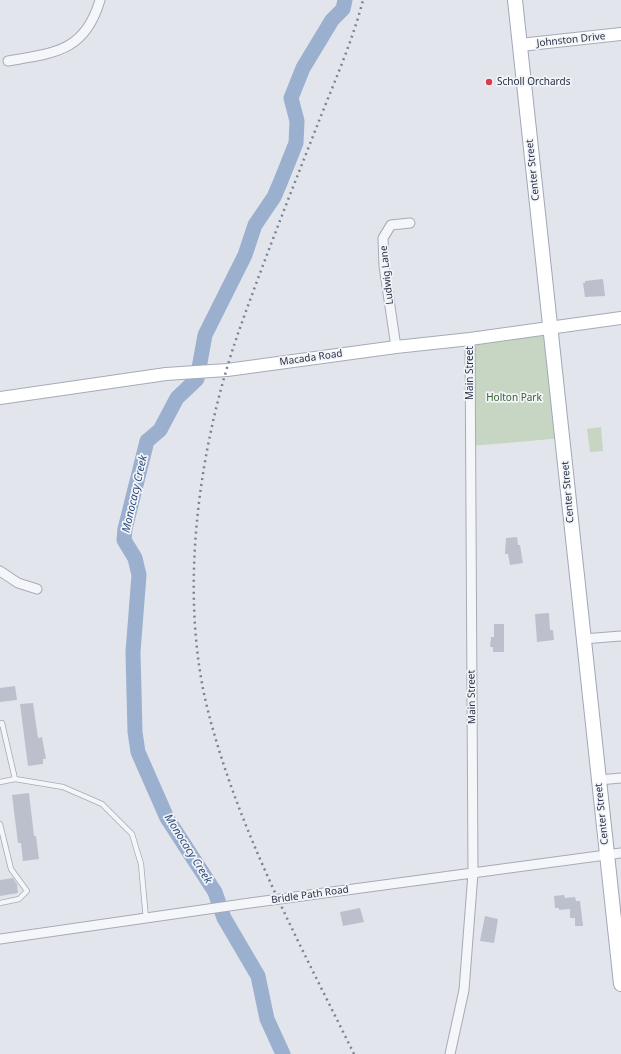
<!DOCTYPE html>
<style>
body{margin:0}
canvas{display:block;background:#e2e5eb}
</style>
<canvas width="621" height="1054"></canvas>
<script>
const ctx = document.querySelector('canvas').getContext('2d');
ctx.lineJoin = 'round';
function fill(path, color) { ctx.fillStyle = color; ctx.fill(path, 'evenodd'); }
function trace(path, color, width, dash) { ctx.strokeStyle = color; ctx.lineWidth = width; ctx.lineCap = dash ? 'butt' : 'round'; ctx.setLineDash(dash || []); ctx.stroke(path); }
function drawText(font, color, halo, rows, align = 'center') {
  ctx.font = font + ' "Noto Sans",sans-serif'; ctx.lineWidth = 3.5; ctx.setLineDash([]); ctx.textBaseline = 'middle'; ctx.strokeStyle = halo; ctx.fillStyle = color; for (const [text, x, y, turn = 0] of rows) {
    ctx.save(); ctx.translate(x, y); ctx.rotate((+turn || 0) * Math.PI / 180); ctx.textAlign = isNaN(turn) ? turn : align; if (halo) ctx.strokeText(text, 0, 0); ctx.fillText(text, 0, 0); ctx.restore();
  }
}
fill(new Path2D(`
 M 550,327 L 563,438 L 471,446 L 470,339 Z
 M 601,427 L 603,451 L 590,452 L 587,429 Z`), '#c6d6c2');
trace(new Path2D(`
 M 283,1054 L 267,1019 L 258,976 L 224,918 L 215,892 L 167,818 L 138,752 L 135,732 L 133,652 L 139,575 L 135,558 L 124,540 L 125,529 L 147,441 L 160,430 L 177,398 L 197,379 L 205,335 L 245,255 L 255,225 L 274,197 L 280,183 L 296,143 L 297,121 L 291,98 L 303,68 L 332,20 L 343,9 L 345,0`), '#9ab0ce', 15);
fill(new Path2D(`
 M 603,279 L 605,296 L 585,297 L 583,283 L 585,283 L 585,281 Z
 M 517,537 L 518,545 L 520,545 L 523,563 L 510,565 L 508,554 L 505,554 L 506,538 Z
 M 549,613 L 550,630 L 553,630 L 554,640 L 537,642 L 535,614 Z
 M 494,624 L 504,624 L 504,652 L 493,652 L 493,647 L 490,647 L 491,637 L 494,637 Z
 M 15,686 L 17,700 L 0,702 L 0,688 Z
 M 33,703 L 38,738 L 42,737 L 46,759 L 43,759 L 43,764 L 28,766 L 20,704 Z
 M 29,793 L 34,836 L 36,836 L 39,859 L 23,861 L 21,843 L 18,843 L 12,795 Z
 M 13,878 L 17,884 L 18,893 L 0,896 L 0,880 Z
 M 564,895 L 565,898 L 575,897 L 576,901 L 580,901 L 583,926 L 575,926 L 575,918 L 570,918 L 570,909 L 559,910 L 559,908 L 555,908 L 554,896 Z
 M 360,908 L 364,922 L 343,926 L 340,912 Z
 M 485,916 L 498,919 L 494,943 L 480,941 Z`), '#bbc0cc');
const lane = new Path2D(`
 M 0,724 L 2,723 L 15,779 L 63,787 L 102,804 L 132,834 L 141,864 L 146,919
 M 0,782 L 15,779
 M 0,824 L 11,869 L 27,891 L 19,899 L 0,903`);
const street = new Path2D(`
 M 8,61 C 54,53 85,52 100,0
 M 396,347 L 384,266 L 383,238 L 391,225 L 410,223
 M 0,571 L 18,583 L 37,589
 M 583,639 L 621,636
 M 599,780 L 621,778
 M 0,939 L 250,903 L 621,853
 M 450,1054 L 464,990 L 473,873 L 470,339`);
const secondary = new Path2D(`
 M 520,45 L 621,34
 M 0,398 L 166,374 L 227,370 L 396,347 L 470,339 L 621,318`);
const primary = new Path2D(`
 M 515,0 L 621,984`);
trace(lane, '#a6abb6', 6);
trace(street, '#a6abb6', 11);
trace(secondary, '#a6abb6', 14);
trace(primary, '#a0a8b8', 16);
trace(lane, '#f5f6f9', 4.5);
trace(street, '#f5f6f9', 9);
trace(secondary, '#fff', 12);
trace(primary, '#fff', 14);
trace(new Path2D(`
 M 354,1054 C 300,944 240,834 209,715 C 177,593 199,442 241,325 C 265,258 291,192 317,126 C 333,85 352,43 363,0`), '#7a8396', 2.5, [2, 4]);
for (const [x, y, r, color] of [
 [489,82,4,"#da3d4a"]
]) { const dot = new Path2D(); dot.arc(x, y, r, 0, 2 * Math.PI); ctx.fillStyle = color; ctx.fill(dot); trace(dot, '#f2f4f8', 1.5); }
drawText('10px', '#283145', '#f2f4f8', [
 ["Johnston Drive",571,40,-6],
 ["Center Street",533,170,-96],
 ["Ludwig Lane",387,275,-96],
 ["Macada Road",311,358,-8],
 ["Main Street",470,373,-90],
 ["Center Street",568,492,-95],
 ["Main Street",472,697,-91],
 ["Center Street",602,814,-96],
 ["Bridle Path Road",310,895,-8]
]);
drawText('10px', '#283145', '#f2f4f8', [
 ["Scholl Orchards",497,82]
], 'left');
drawText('10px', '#3a6234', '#f2f4f8', [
 ["Holton Park",514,398]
]);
drawText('italic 11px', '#2e4c7d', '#f2f4f8', [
 ["Monocacy Creek",135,494,-77],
 ["Monocacy Creek",188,849,58]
]);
</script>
